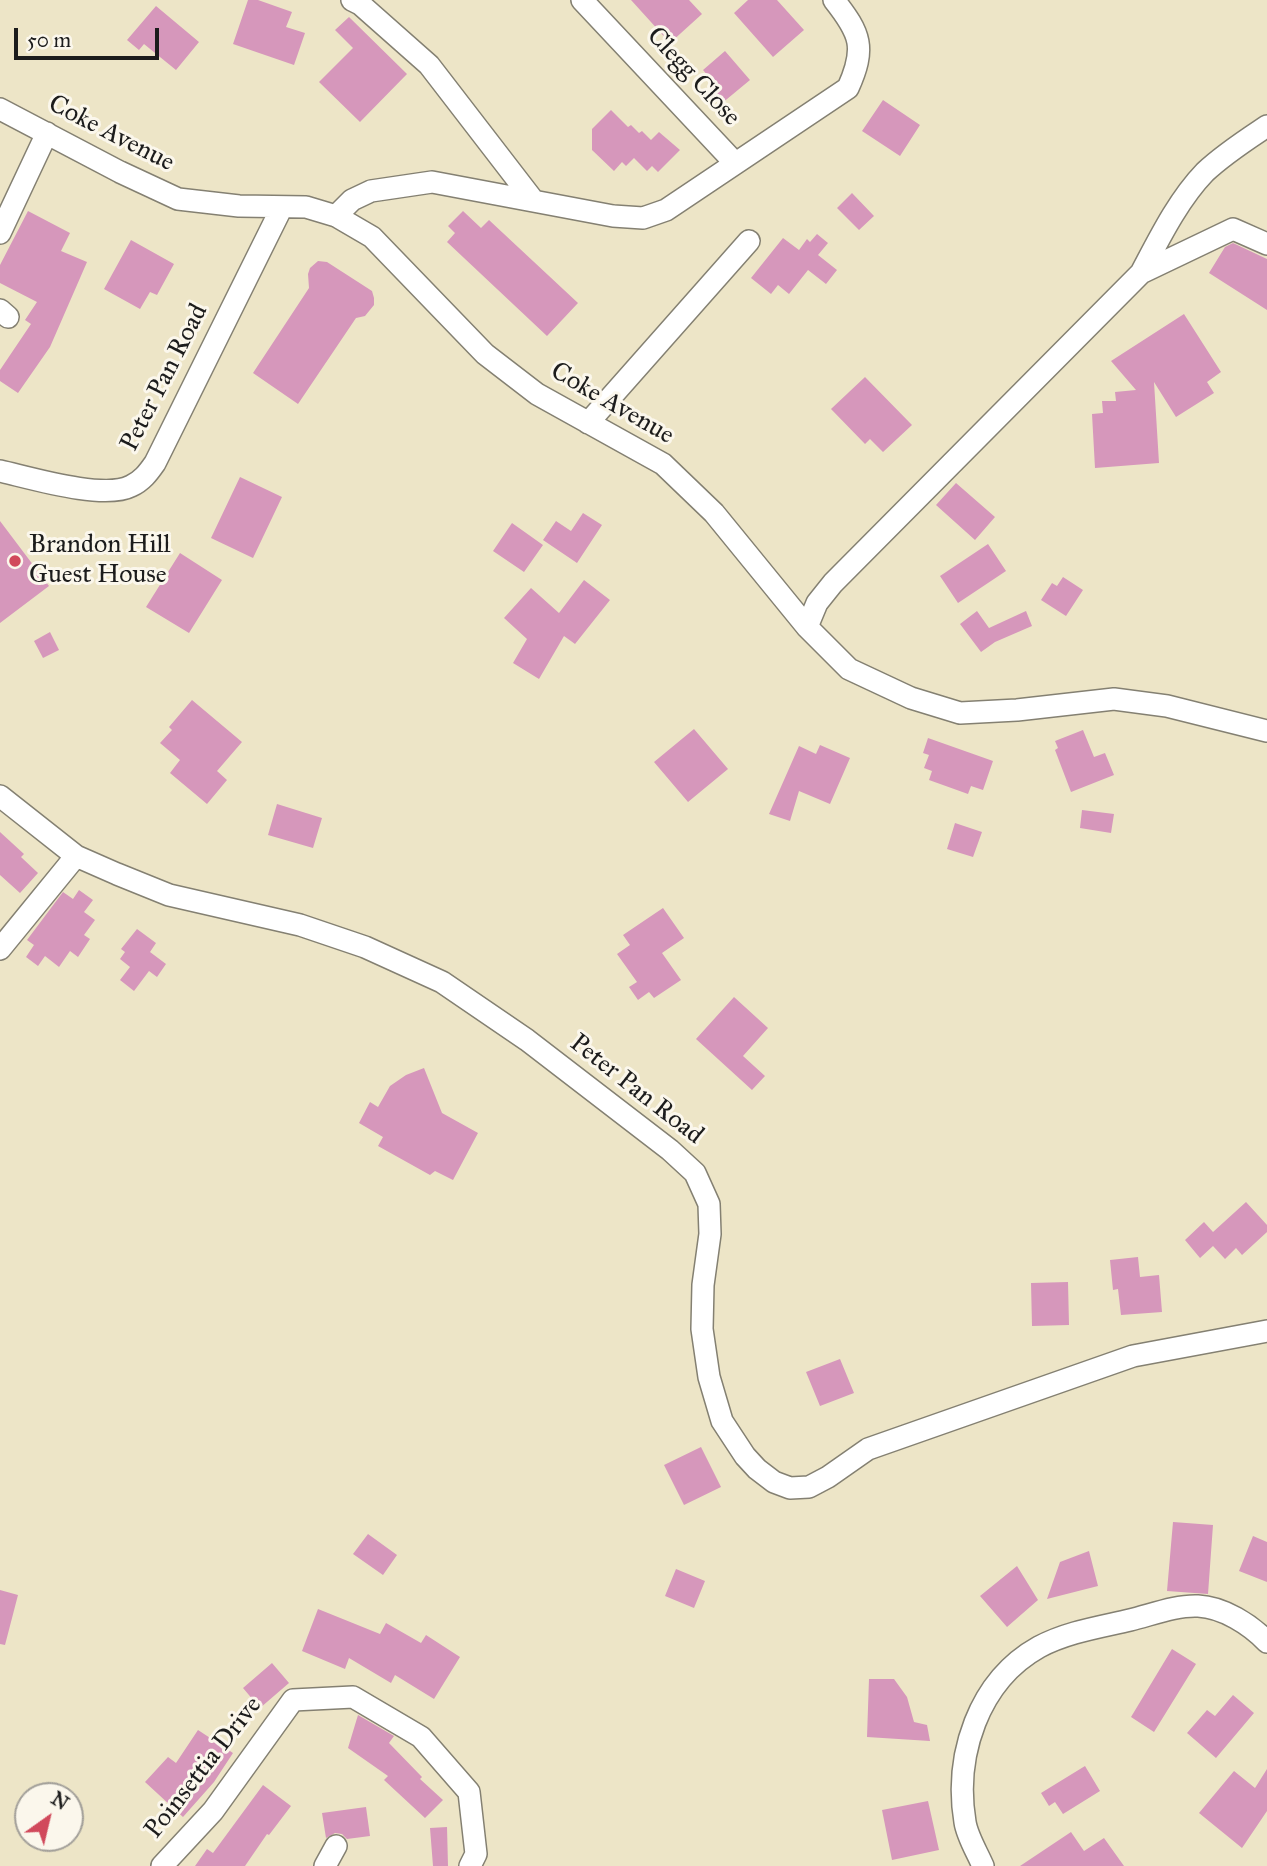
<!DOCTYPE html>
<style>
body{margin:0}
#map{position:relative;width:1267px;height:1866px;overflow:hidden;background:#ede5c7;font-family:"IM FELL Great Primer",serif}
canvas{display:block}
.north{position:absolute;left:14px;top:1782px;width:70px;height:70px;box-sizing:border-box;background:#fbf7ec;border:2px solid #a29f99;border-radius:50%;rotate:34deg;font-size:19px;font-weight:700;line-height:28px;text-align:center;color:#1c1c1c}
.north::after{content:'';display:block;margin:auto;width:24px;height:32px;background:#d1495b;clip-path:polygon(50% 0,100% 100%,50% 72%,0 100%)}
.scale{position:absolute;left:14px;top:28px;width:145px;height:32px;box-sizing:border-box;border:4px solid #1c1c1c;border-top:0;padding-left:9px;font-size:21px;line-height:24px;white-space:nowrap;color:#1c1c1c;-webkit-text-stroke:5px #fbf7ec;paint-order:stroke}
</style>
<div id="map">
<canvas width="1267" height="1866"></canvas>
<div class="north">N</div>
<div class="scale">50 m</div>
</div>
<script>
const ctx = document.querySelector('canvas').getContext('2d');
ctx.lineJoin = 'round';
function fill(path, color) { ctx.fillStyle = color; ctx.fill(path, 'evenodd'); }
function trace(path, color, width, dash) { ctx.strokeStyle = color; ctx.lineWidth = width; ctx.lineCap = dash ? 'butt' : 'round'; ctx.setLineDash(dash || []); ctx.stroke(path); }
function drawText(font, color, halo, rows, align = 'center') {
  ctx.font = font + ' "IM FELL Great Primer",serif'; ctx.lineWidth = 6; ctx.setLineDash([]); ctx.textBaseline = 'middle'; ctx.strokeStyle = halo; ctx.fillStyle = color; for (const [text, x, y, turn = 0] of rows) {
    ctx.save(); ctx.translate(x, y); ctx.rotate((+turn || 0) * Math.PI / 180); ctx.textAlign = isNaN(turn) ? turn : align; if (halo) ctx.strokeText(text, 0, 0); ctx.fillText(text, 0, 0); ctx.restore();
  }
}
fill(new Path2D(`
 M 248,0 L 258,0 L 292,12 L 286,27 L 305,33 L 294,65 L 233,44 Z
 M 631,0 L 689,0 L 702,14 L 670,43 Z
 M 748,0 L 777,0 L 804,30 L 773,57 L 734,13 Z
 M 156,6 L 199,42 L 176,70 L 144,44 L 139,50 L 127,40 Z
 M 349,17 L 407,74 L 360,122 L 319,82 L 353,48 L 335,30 Z
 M 725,51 L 750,80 L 721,104 L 709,91 L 716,85 L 703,70 Z
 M 883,100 L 920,125 L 900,156 L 862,131 Z
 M 611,110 L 628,127 L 631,125 L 639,133 L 642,131 L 651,140 L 659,132 L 680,150 L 658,172 L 652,166 L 647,171 L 634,158 L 626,166 L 622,162 L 614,171 L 592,150 L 592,129 Z
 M 852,193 L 874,216 L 859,230 L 837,208 Z
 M 28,211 L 70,233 L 61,251 L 87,262 L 50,347 L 18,393 L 0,381 L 0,370 L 31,324 L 25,320 L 37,302 L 0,283 L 0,265 Z
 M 463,211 L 481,228 L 489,220 L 578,303 L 547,336 L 447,242 L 455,233 L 448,226 Z
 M 817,234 L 828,243 L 818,255 L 837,270 L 826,284 L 808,270 L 789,294 L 778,285 L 771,294 L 751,278 L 783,238 L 799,250 L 807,239 L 810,242 Z
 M 131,240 L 174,264 L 157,295 L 150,292 L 140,309 L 104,289 Z
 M 1233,243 L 1267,259 L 1267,310 L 1209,273 L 1225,247 Z
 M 318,261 L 327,262 L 372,291 L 374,298 L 374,305 L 365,316 L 356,318 L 298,404 L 253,373 L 309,288 L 308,274 L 310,268 Z
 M 1184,314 L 1221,372 L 1207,382 L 1214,393 L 1176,417 L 1154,382 L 1159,463 L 1095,468 L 1092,414 L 1103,413 L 1102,401 L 1116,401 L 1115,392 L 1136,390 L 1111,361 Z
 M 865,377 L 912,425 L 883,452 L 870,439 L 865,444 L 831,409 Z
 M 240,477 L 282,497 L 253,558 L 211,538 Z
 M 956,483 L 995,517 L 975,540 L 936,505 Z
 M 583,513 L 602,525 L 577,563 L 543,540 L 556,521 L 571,531 Z
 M 0,521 L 49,586 L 0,623 Z
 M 512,523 L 543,545 L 524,572 L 493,551 Z
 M 988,544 L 1006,571 L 958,603 L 940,576 Z
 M 180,553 L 222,580 L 189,633 L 146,607 Z
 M 1063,577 L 1083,590 L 1066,616 L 1041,600 L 1052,583 L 1057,586 Z
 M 584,580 L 610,600 L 575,644 L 564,636 L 539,679 L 513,663 L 527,639 L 504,618 L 531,588 L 559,613 Z
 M 977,611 L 989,628 L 1026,611 L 1032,626 L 995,642 L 981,652 L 960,624 Z
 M 50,632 L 59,650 L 43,658 L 34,641 Z
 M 192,700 L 242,742 L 217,771 L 227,780 L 207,804 L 170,773 L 180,760 L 160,743 L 172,730 L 169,727 Z
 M 694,729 L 728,769 L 688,802 L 654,762 Z
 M 1083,730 L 1094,757 L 1105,753 L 1114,775 L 1071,792 L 1055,750 L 1058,748 L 1055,741 Z
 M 928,738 L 993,761 L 983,790 L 971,786 L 968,794 L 929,780 L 932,771 L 924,768 L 929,755 L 923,753 Z
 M 820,745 L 850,758 L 830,804 L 799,791 L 790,821 L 769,814 L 799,746 L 816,754 Z
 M 277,804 L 322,818 L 313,848 L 268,835 Z
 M 1082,810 L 1114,814 L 1111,833 L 1080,828 Z
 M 955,823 L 982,832 L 973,857 L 947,849 Z
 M 0,832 L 24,854 L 21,857 L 38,873 L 20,893 L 0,875 Z
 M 79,890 L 93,900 L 84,912 L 95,920 L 84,935 L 90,939 L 78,957 L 70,951 L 59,967 L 45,956 L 38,966 L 26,957 L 34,945 L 27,940 L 63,892 L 73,899 Z
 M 663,908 L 684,938 L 662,953 L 681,980 L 654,998 L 649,992 L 638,1000 L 629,987 L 637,982 L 617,954 L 630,945 L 623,935 Z
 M 137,929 L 156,943 L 150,952 L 166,964 L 157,977 L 149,971 L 134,991 L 120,980 L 130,967 L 120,959 L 125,952 L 121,949 Z
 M 734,997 L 768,1028 L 743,1056 L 765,1076 L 752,1090 L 696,1039 Z
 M 424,1068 L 442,1113 L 478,1133 L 453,1180 L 435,1171 L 430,1175 L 378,1146 L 383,1137 L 359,1123 L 370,1102 L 378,1107 L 390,1086 L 406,1075 Z
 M 1246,1202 L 1267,1225 L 1267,1232 L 1242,1255 L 1236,1248 L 1225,1259 L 1213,1246 L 1200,1258 L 1185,1240 L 1204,1222 L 1213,1232 Z
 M 1138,1257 L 1140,1277 L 1159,1275 L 1162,1312 L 1121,1315 L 1118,1289 L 1113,1290 L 1110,1260 Z
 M 1068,1282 L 1069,1325 L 1032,1326 L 1031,1283 Z
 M 840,1359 L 854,1393 L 820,1406 L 806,1372 Z
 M 701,1447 L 721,1487 L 684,1505 L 664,1465 Z
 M 1173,1522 L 1213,1525 L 1208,1594 L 1167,1591 Z
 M 368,1534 L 397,1555 L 383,1575 L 353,1554 Z
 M 1253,1536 L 1267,1542 L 1267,1582 L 1239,1571 Z
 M 1089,1551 L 1098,1586 L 1047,1599 L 1060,1562 Z
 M 1017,1566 L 1038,1600 L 1007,1627 L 980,1596 Z
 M 676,1569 L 705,1581 L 694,1608 L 665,1596 Z
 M 0,1590 L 18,1595 L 5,1645 L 0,1644 Z
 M 318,1609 L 380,1634 L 386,1623 L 421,1643 L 426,1635 L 460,1657 L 434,1699 L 395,1675 L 391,1683 L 349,1658 L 345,1669 L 302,1651 Z
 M 1172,1649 L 1196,1664 L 1154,1732 L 1131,1717 Z
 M 272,1663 L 289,1683 L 260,1708 L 243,1688 Z
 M 869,1679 L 894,1679 L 907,1697 L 914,1722 L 927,1725 L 930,1741 L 867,1737 Z
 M 1233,1695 L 1254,1713 L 1216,1758 L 1187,1733 L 1207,1710 L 1215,1716 Z
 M 358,1715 L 394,1736 L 389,1743 L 422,1777 L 420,1779 L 443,1800 L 425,1818 L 384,1780 L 388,1776 L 348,1748 Z
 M 198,1730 L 233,1753 L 214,1782 L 183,1817 L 145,1782 L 168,1757 L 176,1763 Z
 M 1085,1766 L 1100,1791 L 1063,1814 L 1055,1802 L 1049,1806 L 1041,1793 Z
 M 1267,1769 L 1267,1811 L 1242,1848 L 1199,1813 L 1234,1771 L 1255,1788 Z
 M 263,1785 L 291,1806 L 269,1835 L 267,1834 L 245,1866 L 195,1866 L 207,1849 L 213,1853 Z
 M 928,1801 L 939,1850 L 892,1860 L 882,1810 Z
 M 366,1807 L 370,1836 L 347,1839 L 342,1834 L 335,1833 L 326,1838 L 322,1813 Z
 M 447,1827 L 448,1866 L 433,1866 L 430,1828 Z
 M 1071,1832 L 1084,1851 L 1104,1838 L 1124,1866 L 1020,1866 Z`), '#d697bb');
const minor = new Path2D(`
 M 352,0 L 360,4 L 429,65 L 533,200
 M 582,0 L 735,163
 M 0,109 L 120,172 L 178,199 L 239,206 L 306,207 L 336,216 L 372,237 L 485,354 L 537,394 L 663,464 L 714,513 L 807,627 L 849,669 L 911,698 L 960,713 L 1017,710 L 1114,699 L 1167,706 L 1267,731
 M 336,216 L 352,200 L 371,191 L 432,182 L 613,216 L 643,218 L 666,210 L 848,88 C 866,48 861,34 834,0
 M 0,233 L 47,133
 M 1141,273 L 1233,229 L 1267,244
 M 0,310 L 8,317
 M 588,423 L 749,241
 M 0,471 C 31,478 104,500 131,486 C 142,481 148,473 155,463 L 282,207
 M 807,627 L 817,603 L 833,583 L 1141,273 C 1159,239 1178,200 1205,172 C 1224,154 1246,140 1267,126
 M 0,796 L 76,856 L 117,874 L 169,895 L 300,925 L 365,947 L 442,982 L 527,1040 L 670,1150 L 695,1173 L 709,1204 L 710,1234 L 703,1285 L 702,1329 L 709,1377 L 722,1421 L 745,1456 L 757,1469 L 774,1482 L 790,1488 L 809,1487 L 828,1477 L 868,1449 L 1133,1356 L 1267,1331
 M 0,949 L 76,856
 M 162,1866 L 213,1811 L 293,1700 L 353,1697 L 421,1737 L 469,1792 L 476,1854 L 470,1866
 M 325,1866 L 336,1846
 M 983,1866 C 977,1852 967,1836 965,1822 C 954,1756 978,1681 1039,1647 C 1067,1632 1100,1627 1130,1620 C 1151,1615 1176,1605 1198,1606 C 1223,1607 1251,1625 1267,1642`);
trace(minor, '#848072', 24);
trace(minor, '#fff', 21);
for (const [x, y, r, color] of [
 [15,561,7,"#d1495b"]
]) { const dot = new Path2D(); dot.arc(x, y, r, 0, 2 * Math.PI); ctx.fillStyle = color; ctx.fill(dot); trace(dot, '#fbf7ec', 2.5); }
drawText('26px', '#1c1c1c', '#fbf7ec', [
 ["Clegg Close",693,77,47],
 ["Coke Avenue",111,134,27],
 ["Peter Pan Road",165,378,-63],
 ["Coke Avenue",612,404,30],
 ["Peter Pan Road",636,1090,38],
 ["Poinsettia Drive",204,1768,-52]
]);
drawText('26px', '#1c1c1c', '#fbf7ec', [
 ["Brandon Hill",29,546],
 ["Guest House",29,576]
], 'left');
</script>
